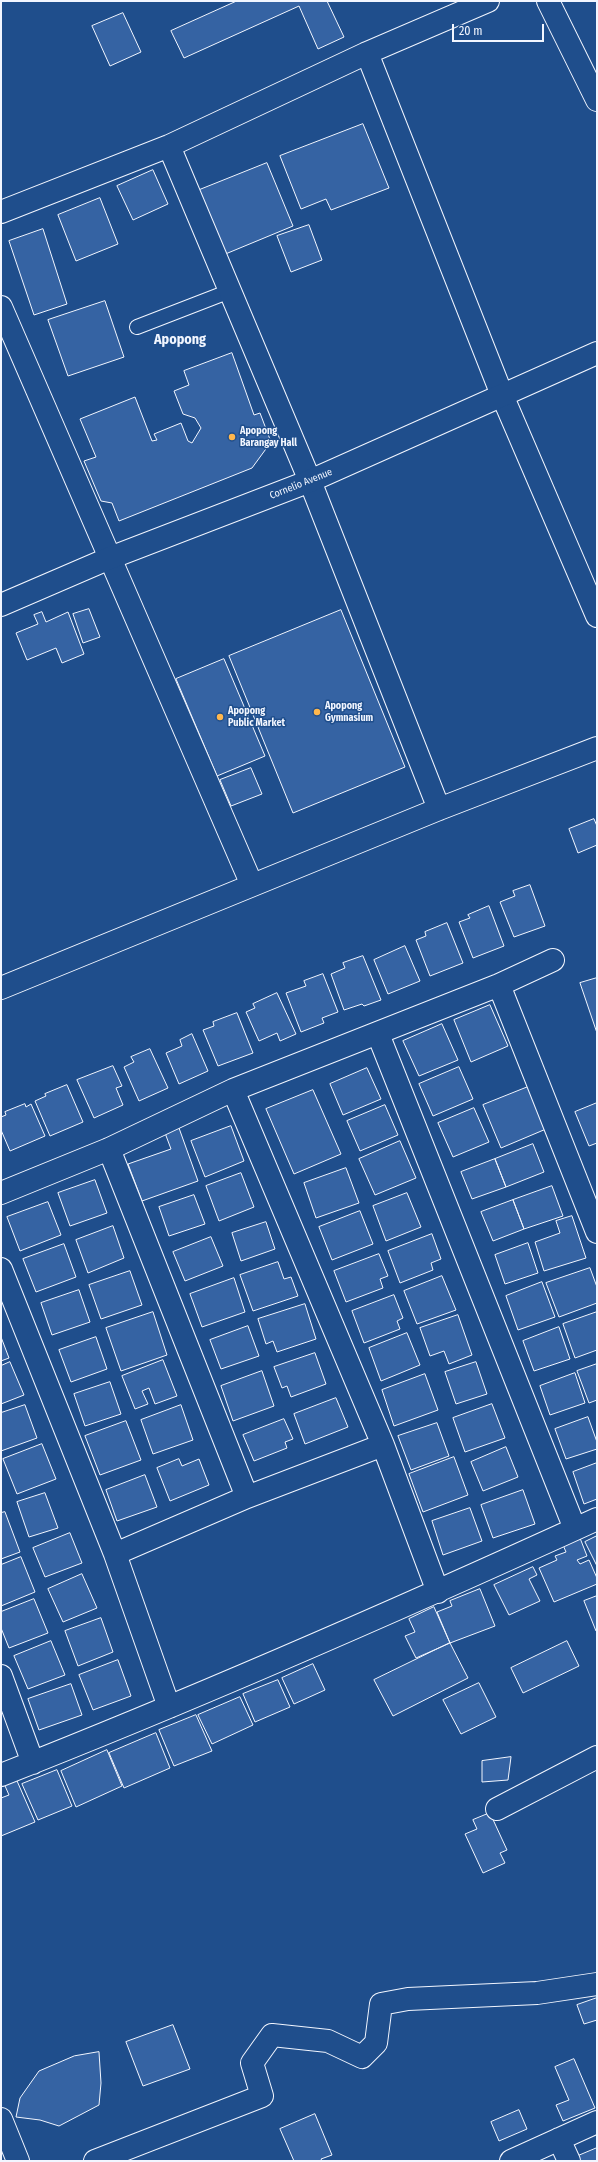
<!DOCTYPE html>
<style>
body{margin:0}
#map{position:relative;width:598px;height:2162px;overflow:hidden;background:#1f4e8c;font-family:"Fira Sans Condensed",sans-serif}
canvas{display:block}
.frame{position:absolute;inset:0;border:2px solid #f2f6ff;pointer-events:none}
.scale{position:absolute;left:452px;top:24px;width:92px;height:18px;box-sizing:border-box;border:2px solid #f2f6ff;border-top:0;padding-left:5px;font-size:12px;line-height:14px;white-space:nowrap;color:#f2f6ff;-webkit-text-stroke:3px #1f4e8c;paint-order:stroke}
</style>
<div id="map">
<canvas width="598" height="2162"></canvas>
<div class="frame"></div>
<div class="scale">20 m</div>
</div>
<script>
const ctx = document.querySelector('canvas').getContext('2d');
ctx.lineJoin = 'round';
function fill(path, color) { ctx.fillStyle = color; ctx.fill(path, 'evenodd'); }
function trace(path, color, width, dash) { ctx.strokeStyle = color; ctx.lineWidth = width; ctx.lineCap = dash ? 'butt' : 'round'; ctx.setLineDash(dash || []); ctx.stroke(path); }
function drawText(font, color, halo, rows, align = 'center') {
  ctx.font = font + ' "Fira Sans Condensed",sans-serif'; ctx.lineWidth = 3; ctx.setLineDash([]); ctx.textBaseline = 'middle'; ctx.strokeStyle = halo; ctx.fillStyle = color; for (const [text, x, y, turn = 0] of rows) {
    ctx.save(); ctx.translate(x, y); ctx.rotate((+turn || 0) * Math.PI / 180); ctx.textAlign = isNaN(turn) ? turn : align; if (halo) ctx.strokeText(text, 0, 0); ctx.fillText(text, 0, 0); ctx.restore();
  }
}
const building = new Path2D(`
 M 237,1 L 327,1 L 344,37 L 318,49 L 299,6 L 184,58 L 171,31 Z
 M 123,13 L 141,52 L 110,66 L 92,26 Z
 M 363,124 L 389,188 L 331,210 L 326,199 L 301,209 L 280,156 Z
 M 267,163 L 293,226 L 223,255 L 197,191 Z
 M 153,170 L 168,204 L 133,220 L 117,186 Z
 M 100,198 L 118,244 L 76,261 L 58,215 Z
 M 309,225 L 322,260 L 291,272 L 277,236 Z
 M 43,229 L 67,304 L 34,315 L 9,241 Z
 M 105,301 L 124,357 L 68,376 L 48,320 Z
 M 232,353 L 254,415 L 260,413 L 271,442 L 252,468 L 119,521 L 112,503 L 101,501 L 84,461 L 96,457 L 80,419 L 135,397 L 152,441 L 157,440 L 154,434 L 181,423 L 188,441 L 192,443 L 201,428 L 195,418 L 183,414 L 174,391 L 189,385 L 184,371 Z
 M 89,609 L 100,637 L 83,643 L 73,614 Z
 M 341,610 L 405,767 L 293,813 L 229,656 Z
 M 42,612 L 46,622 L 68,612 L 84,654 L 62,663 L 56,648 L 27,660 L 16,633 L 38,624 L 34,615 Z
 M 224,659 L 265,756 L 217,776 L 176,679 Z
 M 251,768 L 262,794 L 231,806 L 220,780 Z
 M 594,819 L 597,826 L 597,845 L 578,853 L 569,829 Z
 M 530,885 L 545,926 L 514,937 L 500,902 L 515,896 L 513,891 Z
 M 489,906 L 504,946 L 473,958 L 459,922 L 470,918 L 468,915 Z
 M 447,923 L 463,963 L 430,976 L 416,940 L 426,936 L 425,932 Z
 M 405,946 L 420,981 L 388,994 L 374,960 Z
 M 363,956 L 381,1000 L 364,1006 L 362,1004 L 344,1010 L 331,974 L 345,968 L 343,963 Z
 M 323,974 L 338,1012 L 322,1018 L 324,1023 L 301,1032 L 286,993 L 306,986 L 304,981 Z
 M 597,978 L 597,1033 L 580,983 Z
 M 277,993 L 296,1034 L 280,1041 L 277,1033 L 259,1041 L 246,1012 L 255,1008 L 253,1004 Z
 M 490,1005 L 508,1046 L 471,1062 L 454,1020 Z
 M 237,1013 L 253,1053 L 218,1066 L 203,1030 L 214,1026 L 213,1022 Z
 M 442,1024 L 458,1060 L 419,1076 L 403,1041 Z
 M 192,1034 L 208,1071 L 179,1084 L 166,1053 L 182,1046 L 180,1040 Z
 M 150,1049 L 168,1088 L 139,1101 L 124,1067 L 134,1062 L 131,1057 Z
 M 113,1066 L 122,1086 L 116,1088 L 123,1105 L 94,1118 L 77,1080 Z
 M 459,1067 L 473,1099 L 433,1116 L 419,1084 Z
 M 367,1068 L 381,1099 L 343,1115 L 330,1084 Z
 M 67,1085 L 83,1122 L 50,1136 L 35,1101 L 46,1096 L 45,1094 Z
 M 528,1087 L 546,1129 L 501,1148 L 483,1105 Z
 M 313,1090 L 341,1154 L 294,1174 L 266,1109 Z
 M 597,1103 L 597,1143 L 589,1146 L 575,1112 Z
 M 25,1104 L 26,1107 L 31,1104 L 45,1136 L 10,1151 L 1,1130 L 1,1117 L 6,1115 L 5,1112 Z
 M 385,1105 L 398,1135 L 360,1151 L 347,1121 Z
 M 474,1108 L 489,1142 L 453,1157 L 438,1123 Z
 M 231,1126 L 244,1161 L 205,1177 L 191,1141 Z
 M 179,1128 L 198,1181 L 142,1201 L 128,1164 L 171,1149 L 165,1133 Z
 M 400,1141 L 416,1178 L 375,1195 L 359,1159 Z
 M 533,1144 L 544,1172 L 506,1187 L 495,1159 Z
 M 495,1159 L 506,1187 L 472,1199 L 461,1172 Z
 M 346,1168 L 359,1203 L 316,1218 L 304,1183 Z
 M 241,1173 L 254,1207 L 219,1221 L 206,1186 Z
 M 95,1180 L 107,1213 L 70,1226 L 58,1193 Z
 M 552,1186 L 563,1216 L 524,1229 L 513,1200 Z
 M 407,1193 L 421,1227 L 386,1241 L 373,1206 Z
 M 194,1195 L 205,1224 L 169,1236 L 159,1207 Z
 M 513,1200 L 524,1229 L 493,1241 L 481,1212 Z
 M 48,1202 L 61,1235 L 20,1251 L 7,1217 Z
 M 360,1211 L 373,1244 L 332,1260 L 319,1227 Z
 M 572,1216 L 586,1258 L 544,1271 L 535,1242 L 560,1233 L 556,1221 Z
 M 266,1222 L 275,1249 L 241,1261 L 232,1233 Z
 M 113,1226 L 124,1258 L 88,1273 L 76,1240 Z
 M 432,1234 L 441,1259 L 431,1263 L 433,1270 L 400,1283 L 388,1251 Z
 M 211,1237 L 223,1266 L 185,1281 L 173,1252 Z
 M 528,1243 L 538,1273 L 505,1284 L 495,1255 Z
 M 64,1244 L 76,1277 L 36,1292 L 23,1259 Z
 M 379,1254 L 388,1276 L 380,1279 L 383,1288 L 346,1302 L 334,1271 Z
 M 278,1262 L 284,1279 L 291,1277 L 298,1296 L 253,1311 L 240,1275 Z
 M 590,1268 L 597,1287 L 597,1303 L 559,1317 L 546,1283 Z
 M 130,1271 L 142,1305 L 101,1319 L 89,1285 Z
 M 442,1276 L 456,1310 L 417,1324 L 404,1291 Z
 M 234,1278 L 245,1312 L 202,1327 L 190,1294 Z
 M 542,1282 L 555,1317 L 518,1330 L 506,1296 Z
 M 79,1290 L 90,1322 L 52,1335 L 41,1303 Z
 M 394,1295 L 403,1318 L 397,1321 L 400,1329 L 364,1343 L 352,1311 Z
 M 305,1304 L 316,1339 L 277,1352 L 273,1341 L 266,1344 L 258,1319 Z
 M 153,1312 L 167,1355 L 121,1371 L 106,1328 Z
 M 597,1312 L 597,1350 L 575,1358 L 563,1324 Z
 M 458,1315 L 472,1355 L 449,1364 L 444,1351 L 430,1356 L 420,1328 Z
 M 248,1326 L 259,1356 L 221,1369 L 210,1340 Z
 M 559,1327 L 570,1359 L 534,1371 L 523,1341 Z
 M 407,1333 L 420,1365 L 381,1381 L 369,1348 Z
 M 1,1337 L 9,1358 L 1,1361 Z
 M 96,1337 L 107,1369 L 71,1382 L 59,1350 Z
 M 315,1353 L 326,1384 L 291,1397 L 287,1386 L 282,1388 L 274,1367 Z
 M 163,1360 L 177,1396 L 155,1404 L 149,1388 L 142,1391 L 148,1404 L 135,1409 L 122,1376 Z
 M 10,1362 L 24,1395 L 1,1404 L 1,1366 Z
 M 476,1362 L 487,1394 L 456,1404 L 445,1372 Z
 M 597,1364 L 597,1400 L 589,1403 L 577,1371 Z
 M 262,1371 L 274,1406 L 233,1421 L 221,1386 Z
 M 575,1373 L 585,1403 L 550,1415 L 540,1386 Z
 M 425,1374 L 438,1410 L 394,1426 L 382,1390 Z
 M 110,1382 L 121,1414 L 85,1426 L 74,1394 Z
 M 336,1398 L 348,1427 L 305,1444 L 294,1414 Z
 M 492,1404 L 505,1438 L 465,1452 L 453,1418 Z
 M 25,1405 L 37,1438 L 1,1451 L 1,1413 Z
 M 181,1405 L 193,1440 L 153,1454 L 141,1420 Z
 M 588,1417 L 597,1442 L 597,1449 L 566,1459 L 555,1429 Z
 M 284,1419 L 293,1439 L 285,1442 L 287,1448 L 254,1461 L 243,1435 Z
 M 126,1421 L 141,1460 L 100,1475 L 85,1436 Z
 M 437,1423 L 449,1456 L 411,1470 L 398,1436 Z
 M 42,1444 L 56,1479 L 17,1494 L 3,1459 Z
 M 506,1447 L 518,1477 L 483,1491 L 471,1462 Z
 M 454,1457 L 468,1495 L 423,1512 L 409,1474 Z
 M 179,1459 L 182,1466 L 199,1459 L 209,1485 L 170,1501 L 157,1468 Z
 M 597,1463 L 597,1499 L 584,1504 L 573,1472 Z
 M 145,1475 L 157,1507 L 117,1521 L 106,1490 Z
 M 523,1490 L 535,1524 L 493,1538 L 481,1505 Z
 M 45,1493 L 58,1528 L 29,1537 L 17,1502 Z
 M 470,1508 L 482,1541 L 443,1555 L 432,1521 Z
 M 5,1512 L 20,1552 L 1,1559 L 1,1513 Z
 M 70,1533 L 82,1563 L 45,1577 L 33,1548 Z
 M 597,1536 L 597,1566 L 585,1542 Z
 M 580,1538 L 587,1556 L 577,1560 L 580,1564 L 589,1560 L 597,1578 L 597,1584 L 554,1602 L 539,1568 L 557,1560 L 555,1556 L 566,1552 L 563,1545 Z
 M 21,1557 L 35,1592 L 1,1606 L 1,1565 Z
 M 533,1567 L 537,1575 L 529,1579 L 540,1601 L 509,1615 L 494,1585 Z
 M 82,1574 L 97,1608 L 63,1622 L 48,1589 Z
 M 480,1589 L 495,1626 L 450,1643 L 437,1612 L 452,1606 L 450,1601 Z
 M 597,1596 L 597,1630 L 596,1631 L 584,1601 Z
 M 34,1599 L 48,1633 L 9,1648 L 1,1628 L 1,1612 Z
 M 434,1607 L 450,1643 L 416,1658 L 405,1636 L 415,1632 L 409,1619 Z
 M 101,1618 L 113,1652 L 78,1666 L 65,1631 Z
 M 51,1641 L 65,1675 L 28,1689 L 14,1656 Z
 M 567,1641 L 579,1666 L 523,1693 L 511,1668 Z
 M 450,1643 L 468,1678 L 393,1716 L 374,1680 Z
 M 118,1660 L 131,1696 L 93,1710 L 79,1675 Z
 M 313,1664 L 325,1690 L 294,1704 L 282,1678 Z
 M 278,1680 L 290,1707 L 255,1722 L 243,1694 Z
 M 479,1683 L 496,1717 L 461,1734 L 443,1700 Z
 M 71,1684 L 82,1715 L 39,1730 L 28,1699 Z
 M 240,1697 L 253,1725 L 212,1744 L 198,1715 Z
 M 196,1715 L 212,1751 L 174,1766 L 159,1730 Z
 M 156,1733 L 170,1768 L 124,1788 L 109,1753 Z
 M 107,1750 L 122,1786 L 76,1807 L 61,1771 Z
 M 511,1757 L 508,1780 L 482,1782 L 482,1761 Z
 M 57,1770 L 72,1806 L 38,1820 L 22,1784 Z
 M 14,1774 L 35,1822 L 1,1836 L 1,1798 L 9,1795 L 2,1779 Z
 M 490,1813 L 507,1850 L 500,1853 L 505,1863 L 483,1873 L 465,1834 L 477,1829 L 473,1820 Z
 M 597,1998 L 597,2020 L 584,2024 L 577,2005 Z
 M 173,2025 L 190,2069 L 143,2086 L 126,2042 Z
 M 99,2052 L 101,2083 L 99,2105 L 59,2126 L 40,2120 L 16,2117 L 20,2098 L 39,2071 L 74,2056 Z
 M 574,2059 L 595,2108 L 563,2121 L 556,2105 L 569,2100 L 555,2067 Z
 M 519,2110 L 527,2129 L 499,2141 L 491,2122 Z
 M 315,2114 L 332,2155 L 321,2159 L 322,2161 L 294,2161 L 280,2129 Z
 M 597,2148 L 597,2161 L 580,2161 L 578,2156 Z`);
fill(building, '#3563a3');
trace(building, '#f2f6ff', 1);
const lane = new Path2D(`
 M 137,327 L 230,291`);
const street = new Path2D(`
 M 548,1 L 597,100
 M 367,53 L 502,395 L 597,616
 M 169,146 L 310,481 L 439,809
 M 1,212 L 169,146 L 367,53 L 488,1
 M 1,307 L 252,885
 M 499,985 L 597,1232
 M 1,988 L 439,809 L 597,748
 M 378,1034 L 575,1529
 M 233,1090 L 383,1445 L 438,1592
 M 109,1149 L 247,1497
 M 1,1193 L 109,1149 L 233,1090 L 499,985 L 553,960
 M 1,1269 L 115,1554 L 169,1707
 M 115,1554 L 247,1497 L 383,1445
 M 1,1676 L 33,1763
 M 1,1775 C 202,1696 400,1609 597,1519
 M 497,1809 L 597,1757
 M 1,2119 L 18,2161
 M 559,2139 L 569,2161
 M 95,2161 L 262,2096 L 252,2063 L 272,2035 L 328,2041 L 362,2057 L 376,2043 L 381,2004 L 408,1999 L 537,1993 L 597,1984
 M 511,2161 L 597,2122`);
const secondary = new Path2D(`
 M 1,605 L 110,558 L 310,481 L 597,353`);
trace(lane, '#f2f6ff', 16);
trace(street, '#f2f6ff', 24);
trace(secondary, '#f2f6ff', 24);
trace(lane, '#1f4e8c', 14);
trace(street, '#1f4e8c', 22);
trace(secondary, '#1f4e8c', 22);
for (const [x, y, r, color] of [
 [232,437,4,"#ffb74d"],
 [317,712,4,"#ffb74d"],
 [220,717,4,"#ffb74d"]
]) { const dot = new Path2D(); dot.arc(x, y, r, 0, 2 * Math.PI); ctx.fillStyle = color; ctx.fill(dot); trace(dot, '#1f4e8c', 1.5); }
drawText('bold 10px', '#f2f6ff', '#1f4e8c', [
 ["Apopong",240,431],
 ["Barangay Hall",240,443],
 ["Apopong",325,706],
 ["Gymnasium",325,718],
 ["Apopong",228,711],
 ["Public Market",228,723]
], 'left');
drawText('10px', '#f2f6ff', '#1f4e8c', [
 ["Cornelio Avenue",301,484,-22]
]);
drawText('bold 14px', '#f2f6ff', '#1f4e8c', [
 ["Apopong",180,340]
]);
</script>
